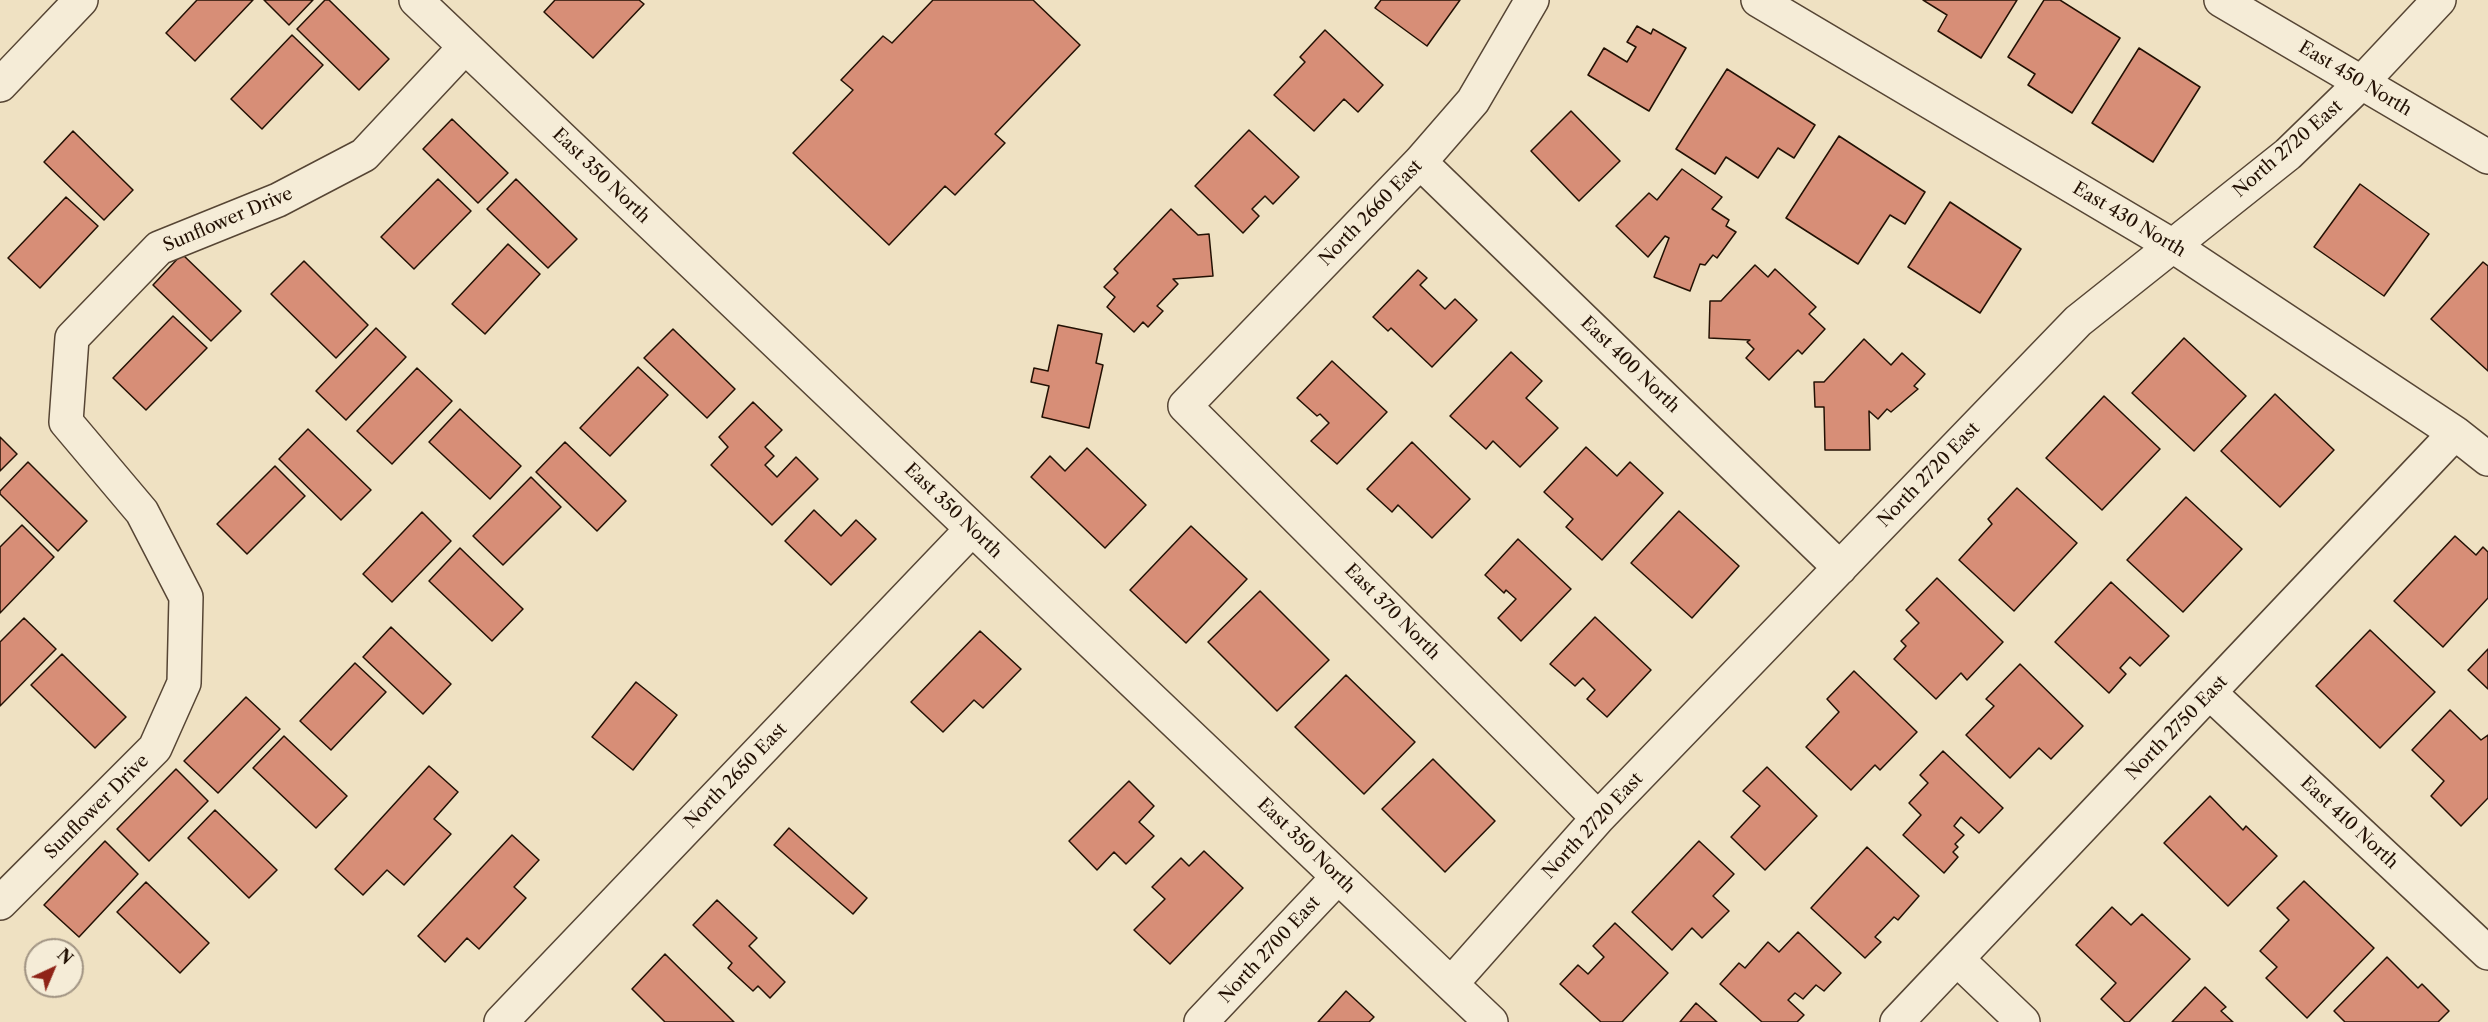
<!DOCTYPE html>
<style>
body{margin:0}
#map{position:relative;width:2488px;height:1022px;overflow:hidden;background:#efe1c2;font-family:"Libre Caslon Text",serif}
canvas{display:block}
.north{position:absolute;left:24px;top:938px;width:60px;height:60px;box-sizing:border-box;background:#f5ecd7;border:2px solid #a19483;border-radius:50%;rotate:44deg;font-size:16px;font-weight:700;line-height:24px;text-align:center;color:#231104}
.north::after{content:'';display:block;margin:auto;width:21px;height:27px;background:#8f2418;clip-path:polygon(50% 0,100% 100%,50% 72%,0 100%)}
</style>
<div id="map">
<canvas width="2488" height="1022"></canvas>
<div class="north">N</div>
</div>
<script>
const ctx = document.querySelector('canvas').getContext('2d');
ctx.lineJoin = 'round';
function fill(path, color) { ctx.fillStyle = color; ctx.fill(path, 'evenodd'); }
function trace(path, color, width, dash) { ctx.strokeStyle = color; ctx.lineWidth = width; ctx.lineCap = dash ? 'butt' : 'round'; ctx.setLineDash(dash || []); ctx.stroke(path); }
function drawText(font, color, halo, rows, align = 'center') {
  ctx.font = font + ' "Libre Caslon Text",serif'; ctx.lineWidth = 6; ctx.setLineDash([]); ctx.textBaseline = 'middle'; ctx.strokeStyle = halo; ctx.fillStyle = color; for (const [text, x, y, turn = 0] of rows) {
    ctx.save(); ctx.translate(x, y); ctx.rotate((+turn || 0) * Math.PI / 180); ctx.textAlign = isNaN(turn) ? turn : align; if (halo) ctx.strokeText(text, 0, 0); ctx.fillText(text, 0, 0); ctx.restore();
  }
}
const building = new Path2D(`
 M 197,0 L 253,0 L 195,61 L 166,33 Z
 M 264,0 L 313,0 L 289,25 Z
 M 325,0 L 329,0 L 389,59 L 359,90 L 297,29 Z
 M 555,0 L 639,0 L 644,4 L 593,58 L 544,12 Z
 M 933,0 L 1033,0 L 1080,45 L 995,134 L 1005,143 L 955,195 L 945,186 L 889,245 L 793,153 L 853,90 L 841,80 L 883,36 L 892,43 Z
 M 1381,0 L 1460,0 L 1427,46 L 1375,8 Z
 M 1923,0 L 2017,0 L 1981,58 L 1938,31 L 1947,15 Z
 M 2044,0 L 2060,0 L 2120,38 L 2072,113 L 2028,85 L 2035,74 L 2008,57 Z
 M 1637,26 L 1651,34 L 1653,29 L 1686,48 L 1649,111 L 1588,75 L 1604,48 L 1627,62 L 1636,47 L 1627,42 Z
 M 1325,30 L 1383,85 L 1358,112 L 1344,99 L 1314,131 L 1274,95 L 1305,62 L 1300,57 Z
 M 292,35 L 323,65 L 262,129 L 231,99 Z
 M 2139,48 L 2200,87 L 2153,162 L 2092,123 Z
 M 1727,69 L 1815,125 L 1794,158 L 1778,148 L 1758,178 L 1726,157 L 1715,174 L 1676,149 Z
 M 1571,111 L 1620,161 L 1579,201 L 1531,151 Z
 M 452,119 L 508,173 L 478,203 L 423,149 Z
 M 1249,130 L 1299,177 L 1273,204 L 1265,196 L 1252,209 L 1259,216 L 1243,233 L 1195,186 Z
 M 73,131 L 133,190 L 104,220 L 44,162 Z
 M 1839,136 L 1925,192 L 1905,224 L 1890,215 L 1858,264 L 1786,218 Z
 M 1682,169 L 1722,197 L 1712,209 L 1729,220 L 1726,226 L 1736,232 L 1717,258 L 1713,255 L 1705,265 L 1700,264 L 1690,291 L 1654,277 L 1669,238 L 1665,236 L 1648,257 L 1616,226 L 1649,193 L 1657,200 Z
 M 438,179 L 471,211 L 414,269 L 381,237 Z
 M 516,179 L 577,239 L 548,268 L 487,209 Z
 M 2360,184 L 2429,234 L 2384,296 L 2314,247 Z
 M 66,197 L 98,226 L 40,288 L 8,258 Z
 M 1950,202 L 2021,249 L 1980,313 L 1908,267 Z
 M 1171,209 L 1198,235 L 1209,234 L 1213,276 L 1173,279 L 1178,284 L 1157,306 L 1163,311 L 1148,327 L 1143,322 L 1134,332 L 1107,307 L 1115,297 L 1104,287 L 1118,273 L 1114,269 Z
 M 508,244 L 540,274 L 485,334 L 452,304 Z
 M 182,254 L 241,311 L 211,341 L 153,285 Z
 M 304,261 L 368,325 L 336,358 L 271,294 Z
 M 2483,262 L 2488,266 L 2488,371 L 2431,319 Z
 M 1755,265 L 1768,277 L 1775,269 L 1816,307 L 1809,314 L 1825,329 L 1802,354 L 1798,350 L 1769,380 L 1746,358 L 1754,349 L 1747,342 L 1750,340 L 1709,338 L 1710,301 L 1721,301 Z
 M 1418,270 L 1427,278 L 1420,285 L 1445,309 L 1455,299 L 1477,320 L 1432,367 L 1391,328 L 1388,331 L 1373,317 Z
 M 173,316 L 207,348 L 146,410 L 113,378 Z
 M 1058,325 L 1102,334 L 1096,363 L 1103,365 L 1089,428 L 1042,417 L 1049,386 L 1031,382 L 1034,368 L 1048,371 Z
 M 376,328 L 406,357 L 346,420 L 316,391 Z
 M 673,329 L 735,389 L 707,418 L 644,358 Z
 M 2184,338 L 2246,396 L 2194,451 L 2132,393 Z
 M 1864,339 L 1891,365 L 1902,353 L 1925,374 L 1914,386 L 1918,389 L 1891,412 L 1887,409 L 1878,419 L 1869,411 L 1870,450 L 1825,450 L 1824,407 L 1815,407 L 1814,382 L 1824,382 Z
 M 1511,352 L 1542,381 L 1526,398 L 1558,428 L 1520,467 L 1493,441 L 1486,449 L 1450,416 Z
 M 1332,361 L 1387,412 L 1337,464 L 1311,441 L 1329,423 L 1320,414 L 1317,416 L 1297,398 Z
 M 638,367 L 668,395 L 610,456 L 580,428 Z
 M 417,368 L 452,401 L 392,464 L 357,431 Z
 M 2275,394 L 2334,450 L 2280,507 L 2221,451 Z
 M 2104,396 L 2160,449 L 2102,510 L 2046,458 Z
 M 753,402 L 782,430 L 765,447 L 774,456 L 765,465 L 777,477 L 796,457 L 818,479 L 772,525 L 711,465 L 728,447 L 719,437 Z
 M 460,409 L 521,466 L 490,499 L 429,442 Z
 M 308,429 L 371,490 L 341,520 L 279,459 Z
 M 0,437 L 17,454 L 0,471 Z
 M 565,442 L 626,501 L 597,531 L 536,472 Z
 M 1412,442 L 1470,499 L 1432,538 L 1398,505 L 1392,512 L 1367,489 Z
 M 1586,447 L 1617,476 L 1630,462 L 1663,493 L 1602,560 L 1566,527 L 1573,519 L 1544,492 Z
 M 1087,448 L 1146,505 L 1105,548 L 1031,477 L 1050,456 L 1065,471 Z
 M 28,462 L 87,521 L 58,551 L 0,494 L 0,491 Z
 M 275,466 L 305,496 L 247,554 L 217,524 Z
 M 531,477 L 561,507 L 503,565 L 473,536 Z
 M 2017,488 L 2077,543 L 2014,611 L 1959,560 L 1992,524 L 1988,519 Z
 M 2186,497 L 2242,549 L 2183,612 L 2127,560 Z
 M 814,510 L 841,536 L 856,520 L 876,539 L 831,585 L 785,541 Z
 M 1679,511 L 1739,566 L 1692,618 L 1631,563 Z
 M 422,512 L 451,541 L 392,602 L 363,574 Z
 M 22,525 L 54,557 L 0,613 L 0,547 Z
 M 1191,526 L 1247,579 L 1186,643 L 1130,590 Z
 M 2455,536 L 2476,555 L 2483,547 L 2488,552 L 2488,598 L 2443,647 L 2394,601 Z
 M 1518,539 L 1571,589 L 1521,641 L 1498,618 L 1516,599 L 1506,590 L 1504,593 L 1485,575 Z
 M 460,548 L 523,609 L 492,641 L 429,581 Z
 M 1937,578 L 2003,642 L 1967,680 L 1961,673 L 1936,699 L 1894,659 L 1906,646 L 1901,641 L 1919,623 L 1906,610 Z
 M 2111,582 L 2169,636 L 2140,666 L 2130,657 L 2120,668 L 2126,674 L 2109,693 L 2055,642 Z
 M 1260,591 L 1329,660 L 1277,711 L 1208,642 Z
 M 1595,617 L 1651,670 L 1607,717 L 1587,699 L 1595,690 L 1583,678 L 1575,686 L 1550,664 Z
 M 24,618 L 56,649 L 0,706 L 0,642 Z
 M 391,627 L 451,684 L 423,714 L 363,657 Z
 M 2370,630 L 2435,692 L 2380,748 L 2316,686 Z
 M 980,631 L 1021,669 L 983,708 L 974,700 L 943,732 L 911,702 Z
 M 2488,649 L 2488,689 L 2468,670 Z
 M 62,654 L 126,717 L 95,748 L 31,685 Z
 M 355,663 L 386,692 L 331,750 L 300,721 Z
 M 2020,664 L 2083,726 L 2051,759 L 2039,748 L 2010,778 L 1966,735 L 1994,706 L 1986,699 Z
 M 1854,671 L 1917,732 L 1880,770 L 1875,765 L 1851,790 L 1806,747 L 1839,712 L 1827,699 Z
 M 1346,675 L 1415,742 L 1364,794 L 1295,727 Z
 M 636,682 L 677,715 L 633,770 L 592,737 Z
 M 246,697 L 280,729 L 218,793 L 184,761 Z
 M 2450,710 L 2481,740 L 2488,735 L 2488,798 L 2461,826 L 2431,796 L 2444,781 L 2412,750 Z
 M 284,736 L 347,796 L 316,828 L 253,768 Z
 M 1943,751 L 2003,808 L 1979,833 L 1961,817 L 1954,826 L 1964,835 L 1955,844 L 1958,847 L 1953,852 L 1958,857 L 1944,873 L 1903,835 L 1921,815 L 1909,803 L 1928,783 L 1920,775 Z
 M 1433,759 L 1495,821 L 1445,872 L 1382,809 Z
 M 429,766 L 458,792 L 434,819 L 451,834 L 404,885 L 387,870 L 363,895 L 335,869 Z
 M 1767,767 L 1817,816 L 1765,870 L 1731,837 L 1760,806 L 1743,791 Z
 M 176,769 L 208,801 L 149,861 L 117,829 Z
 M 1129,781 L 1154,806 L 1139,822 L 1154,836 L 1126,864 L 1114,852 L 1097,870 L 1069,841 Z
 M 2210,796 L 2243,830 L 2246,826 L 2277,856 L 2228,906 L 2164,843 Z
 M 215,810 L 277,870 L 249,898 L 188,838 Z
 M 789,828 L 867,898 L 853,914 L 774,845 Z
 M 512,835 L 539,860 L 514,887 L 526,898 L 479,949 L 467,938 L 445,962 L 418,936 Z
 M 105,841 L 138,874 L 79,937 L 44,905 Z
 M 1699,841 L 1734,874 L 1713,896 L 1729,911 L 1702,938 L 1692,928 L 1672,950 L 1632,912 Z
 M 1867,847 L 1919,896 L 1898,920 L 1894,917 L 1875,937 L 1881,942 L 1865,958 L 1811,908 Z
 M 1204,851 L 1243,888 L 1170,964 L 1134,930 L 1165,899 L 1152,887 L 1181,858 L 1189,866 Z
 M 2304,881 L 2374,948 L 2307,1018 L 2266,978 L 2277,967 L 2260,951 L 2289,920 L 2277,908 Z
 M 146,882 L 209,943 L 180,973 L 117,912 Z
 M 717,900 L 757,938 L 749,946 L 785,982 L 770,998 L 758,986 L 753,991 L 728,968 L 732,963 L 693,925 Z
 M 2112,907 L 2131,925 L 2142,914 L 2190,959 L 2129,1022 L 2125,1022 L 2101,999 L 2116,983 L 2076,945 Z
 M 1615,923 L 1668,973 L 1622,1022 L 1601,1022 L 1560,984 L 1578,965 L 1588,974 L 1604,957 L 1593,946 Z
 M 1798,932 L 1841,973 L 1824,991 L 1816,985 L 1803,999 L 1795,993 L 1788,1000 L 1804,1015 L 1797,1022 L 1762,1022 L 1720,984 L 1739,963 L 1745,968 L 1768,942 L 1779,952 Z
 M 665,954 L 734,1022 L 665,1022 L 632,989 Z
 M 2387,957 L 2418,988 L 2422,984 L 2449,1011 L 2438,1022 L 2345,1022 L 2334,1011 Z
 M 2205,987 L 2226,1007 L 2221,1011 L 2233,1022 L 2172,1022 Z
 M 1346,991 L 1374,1017 L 1369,1022 L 1318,1022 Z
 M 1696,1003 L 1717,1022 L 1680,1022 Z`);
fill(building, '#d78e77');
trace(building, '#231104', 1.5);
const minor = new Path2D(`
 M 416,0 L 1491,1022
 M 1532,0 L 1473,101 L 1420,162 L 1185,406 L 1598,818
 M 1758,0 L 2173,246 L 2455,433 L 2488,459
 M 1420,162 L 1840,568
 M 2210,693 L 2488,953
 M 0,903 L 155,748 L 184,683 L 186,597 L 142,512 L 66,422 L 72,338 L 159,248 L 278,200 L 364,155 L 465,47
 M 1957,959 L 2023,1022
 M 1451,984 L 1598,818 L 2078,321 L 2288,154 L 2361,83 L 2439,0
 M 501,1022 L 972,529
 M 1201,1022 L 1338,877
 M 1897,1022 L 2455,433`);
const tertiary = new Path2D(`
 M 2221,0 L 2488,157
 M 0,85 L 81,0`);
trace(minor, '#564534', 36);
trace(tertiary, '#564534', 36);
trace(minor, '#f5ecd7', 33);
trace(tertiary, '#f5ecd7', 33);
drawText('18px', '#231104', '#f5ecd7', [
 ["East 450 North",2355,79,31],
 ["North 2720 East",2288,149,-41],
 ["East 350 North",601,176,44],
 ["North 2660 East",1371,213,-46],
 ["Sunflower Drive",228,220,-23],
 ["East 430 North",2129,220,31],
 ["East 400 North",1630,365,44],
 ["North 2720 East",1929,475,-46],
 ["East 350 North",953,511,44],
 ["East 370 North",1392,612,45],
 ["North 2750 East",2177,728,-46],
 ["North 2650 East",736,776,-46],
 ["Sunflower Drive",97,807,-45],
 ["East 410 North",2349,823,43],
 ["North 2720 East",1593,826,-47],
 ["East 350 North",1306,846,44],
 ["North 2700 East",1270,950,-47]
]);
</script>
